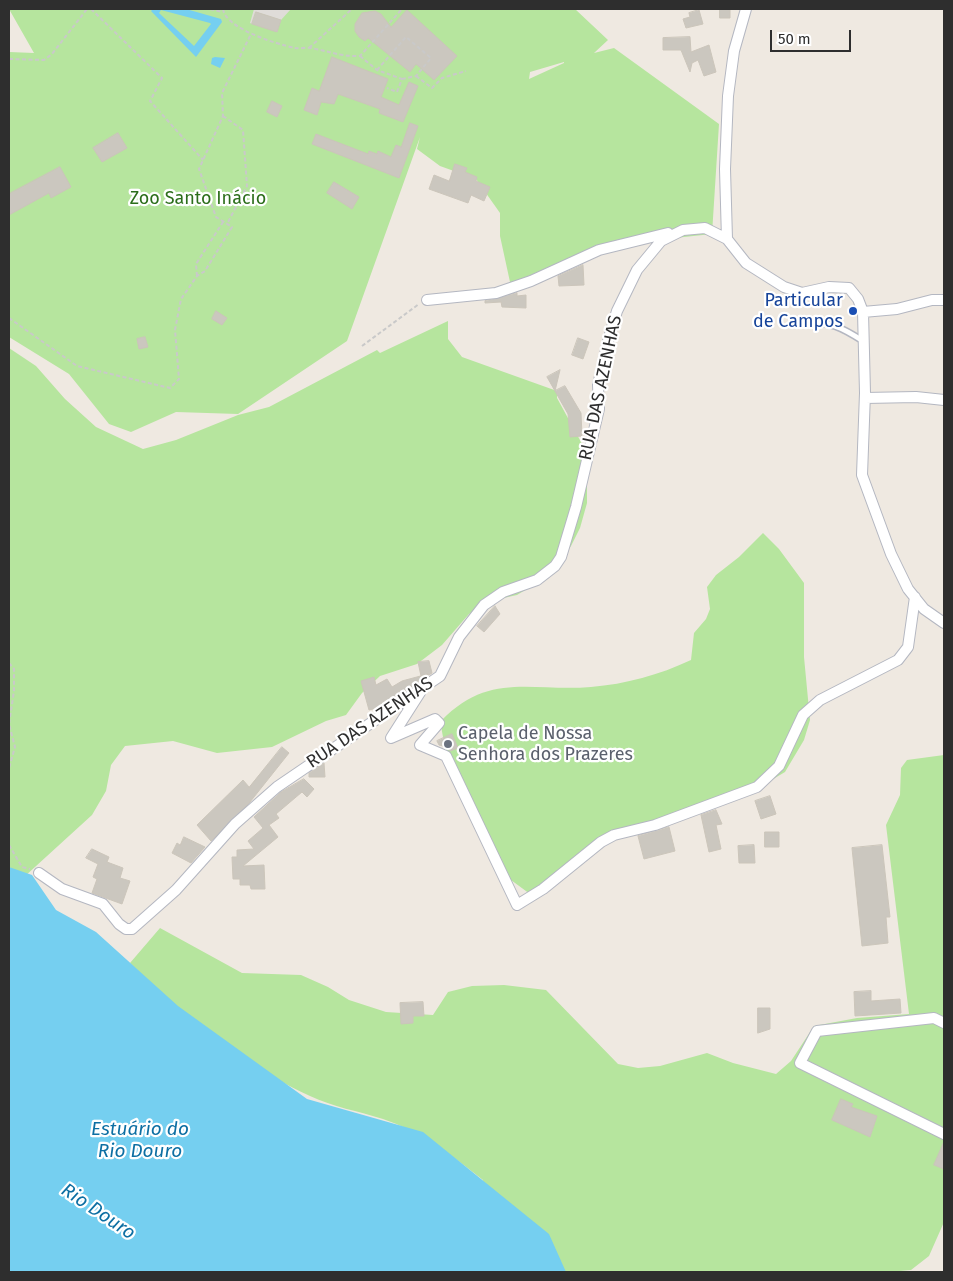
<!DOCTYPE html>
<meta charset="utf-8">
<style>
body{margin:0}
#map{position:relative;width:953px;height:1281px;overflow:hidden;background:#efe9e1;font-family:"Fira Sans",sans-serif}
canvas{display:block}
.frame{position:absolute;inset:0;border:10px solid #2e2e2e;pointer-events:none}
.scale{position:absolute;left:770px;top:30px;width:81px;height:22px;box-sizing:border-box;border:2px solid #2e2e2e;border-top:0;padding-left:6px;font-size:15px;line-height:18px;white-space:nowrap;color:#2e2e2e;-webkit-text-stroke:4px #fff;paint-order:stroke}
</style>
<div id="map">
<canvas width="953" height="1281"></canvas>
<div class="frame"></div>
<div class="scale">50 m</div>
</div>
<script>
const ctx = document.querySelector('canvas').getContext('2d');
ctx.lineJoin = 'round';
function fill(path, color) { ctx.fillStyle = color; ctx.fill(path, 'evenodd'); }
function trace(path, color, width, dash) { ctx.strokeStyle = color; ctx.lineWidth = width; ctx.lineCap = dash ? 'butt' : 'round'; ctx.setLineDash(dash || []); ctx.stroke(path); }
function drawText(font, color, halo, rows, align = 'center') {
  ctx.font = font + ' "Fira Sans",sans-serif'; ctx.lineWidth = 4.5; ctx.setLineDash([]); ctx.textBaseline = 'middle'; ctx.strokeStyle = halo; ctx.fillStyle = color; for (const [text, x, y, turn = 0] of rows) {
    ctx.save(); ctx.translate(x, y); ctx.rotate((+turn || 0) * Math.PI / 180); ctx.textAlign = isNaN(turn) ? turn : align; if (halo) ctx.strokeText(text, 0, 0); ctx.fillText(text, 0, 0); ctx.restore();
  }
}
fill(new Path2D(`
 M 9,9 L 575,9 L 608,40 L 594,53 L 614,48 L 719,124 L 712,234 L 600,246 L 525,286 L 510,282 L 500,236 L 500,213 L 476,179 L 440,166 L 417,149 L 420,137 L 347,341 L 238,414 L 176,412 L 131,432 L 109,424 L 69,374 L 9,337 L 9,52 L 34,53 ZM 564,62 L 564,63 L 529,79 L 530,72 Z
 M 448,321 L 448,339 L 462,357 L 557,391 L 557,398 L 587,453 L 587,503 L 580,528 L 571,546 L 557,565 L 537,583 L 517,595 L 490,601 L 469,614 L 442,645 L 417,664 L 380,676 L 362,693 L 346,715 L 326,721 L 272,747 L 217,753 L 173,741 L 125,746 L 111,765 L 106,791 L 92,815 L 24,877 L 9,867 L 9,348 L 36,366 L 65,399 L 96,427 L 143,449 L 176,440 L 238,415 L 269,407 L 377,350 L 380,353 Z
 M 763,533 L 779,549 L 804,583 L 804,657 L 810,720 L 804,740 L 785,772 L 753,791 L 597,841 L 530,894 L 496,869 C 492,814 443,776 441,721 C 489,671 532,692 591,687 C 626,684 659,675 691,660 L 694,633 L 706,619 L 710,609 L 707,587 L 716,575 L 739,557 Z
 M 944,755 L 944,1222 L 929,1256 L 911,1270 L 889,1272 L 553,1272 L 484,1200 L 483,1180 C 453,1156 419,1131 383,1119 C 358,1111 333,1107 310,1096 C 262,1074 213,1041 173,1006 C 158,993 144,977 130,963 L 160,928 L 242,973 L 301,975 L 328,987 L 349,1000 L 386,1012 L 433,1015 L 448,992 L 472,986 L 504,985 L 546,990 L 618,1064 L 638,1068 L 660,1066 L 707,1053 L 733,1063 L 776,1074 L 791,1061 L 814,1026 L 857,1018 L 909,1014 L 886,825 L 900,795 L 901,768 L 907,760 Z`), '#b6e59e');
fill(new Path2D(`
 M 254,9 L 291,9 L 281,20 L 256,12 L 252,24 L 250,23 Z`), '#dfdcd8');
fill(new Path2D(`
 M 153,9 L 186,9 L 221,19 L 222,22 L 196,57 L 151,11 ZM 161,10 L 210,23 L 211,24 L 194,46 L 159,13 Z
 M 215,57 L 225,58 L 220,68 L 211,64 L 212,58 Z
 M 9,867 L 32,875 L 56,910 L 96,932 L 178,1006 L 307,1099 L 423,1132 L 549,1234 L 566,1272 L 9,1272 Z`), '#75cff0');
const building = new Path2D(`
 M 720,9 L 730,9 L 730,18 L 720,18 Z
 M 407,10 L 457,56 L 434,80 L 416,64 L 410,72 L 368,38 L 365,41 L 359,37 L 355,31 L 355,24 L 362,13 L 375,11 L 381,14 L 391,27 Z
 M 699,10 L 703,24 L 686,28 L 683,19 L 690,17 L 689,13 Z
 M 256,12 L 281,20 L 277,32 L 252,24 Z
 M 690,37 L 691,52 L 709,45 L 716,72 L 704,76 L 698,60 L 692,63 L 690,72 L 681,50 L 663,50 L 663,38 Z
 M 332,57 L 388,79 L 381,97 L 399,105 L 409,82 L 418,86 L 403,122 L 379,113 L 380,109 L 338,94 L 334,104 L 321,102 L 317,115 L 304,110 L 312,88 L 319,91 Z
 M 272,101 L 282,106 L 277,117 L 267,112 Z
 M 410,123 L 418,126 L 399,178 L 312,144 L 316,134 L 368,154 L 369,151 L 377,154 L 378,151 L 391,157 L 396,145 L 401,147 Z
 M 118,133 L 127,148 L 102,162 L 93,148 Z
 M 455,164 L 467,168 L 465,172 L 477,177 L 476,181 L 490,187 L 484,201 L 471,195 L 468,203 L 429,189 L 434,175 L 449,181 Z
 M 60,167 L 71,187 L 51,198 L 49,193 L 9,215 L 9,194 Z
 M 334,182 L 359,197 L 352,209 L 327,193 Z
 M 583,265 L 584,285 L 559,286 L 558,276 Z
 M 517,293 L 517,296 L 526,295 L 526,308 L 502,307 L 501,302 L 485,303 L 485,301 Z
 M 216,311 L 227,318 L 222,325 L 212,319 Z
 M 145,337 L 148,347 L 139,349 L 137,339 Z
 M 578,338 L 589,342 L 583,359 L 572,355 Z
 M 560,370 L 555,391 L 547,377 Z
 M 565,386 L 581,413 L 582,436 L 570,437 L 568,414 L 555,391 Z
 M 495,606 L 500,614 L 484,632 L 477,626 Z
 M 429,661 L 432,673 L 381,707 L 369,710 L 361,681 L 374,677 L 376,685 L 387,679 L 392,687 L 402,681 L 428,674 L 421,676 L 418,662 Z
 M 452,734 L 458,748 L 450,751 L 447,747 L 439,745 L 437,741 Z
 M 282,747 L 289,753 L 250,802 L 211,841 L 197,825 L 243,780 L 249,787 Z
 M 324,763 L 325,777 L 309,777 L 309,773 Z
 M 304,779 L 314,789 L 307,797 L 302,792 L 276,814 L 279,818 L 269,825 L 278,837 L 243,866 L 264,865 L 265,889 L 251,889 L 250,885 L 240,885 L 240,879 L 233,879 L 232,857 L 237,857 L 237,850 L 254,849 L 248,841 L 263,828 L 254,817 L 281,792 Z
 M 770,796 L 776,814 L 761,819 L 755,801 Z
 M 716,810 L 722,824 L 716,825 L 721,849 L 709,852 L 701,815 Z
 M 669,827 L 675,851 L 644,859 L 638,836 Z
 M 765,832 L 779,832 L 779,847 L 765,847 Z
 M 184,837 L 205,847 L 191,863 L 172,853 L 177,843 L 180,845 Z
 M 754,845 L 755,863 L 739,863 L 738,846 Z
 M 882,845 L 890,917 L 886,917 L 888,943 L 862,946 L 852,848 Z
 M 92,849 L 109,857 L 107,862 L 123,868 L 120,878 L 130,881 L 122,904 L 92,893 L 97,879 L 93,877 L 98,864 L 86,858 Z
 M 871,991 L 871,1001 L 900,999 L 901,1013 L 855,1016 L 854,992 Z
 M 423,1002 L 424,1016 L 413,1016 L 413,1023 L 401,1024 L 400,1003 Z
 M 758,1008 L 770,1008 L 770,1029 L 758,1033 Z
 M 841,1099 L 853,1104 L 851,1107 L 877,1116 L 870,1137 L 832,1120 Z
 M 944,1142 L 944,1169 L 934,1165 Z`);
fill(building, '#cbc7bf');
trace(building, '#cbc5ba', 1);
const service = new Path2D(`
 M 804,322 C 831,322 841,327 863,341`);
const minor = new Path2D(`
 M 746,9 L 734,51 L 728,96 L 725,169 L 727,239 L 746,263 L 784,287 L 802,293 L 829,287 L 849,288 L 858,299 L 863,312 L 865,393 L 862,475 L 891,554 L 908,589 L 924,609 L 944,623
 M 427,300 L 496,293 L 531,281 L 599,250 L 668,233
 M 863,312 L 897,309 L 932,300 L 944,300
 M 865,398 L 916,397 L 944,400
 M 421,691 L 391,738 L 435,719 L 439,723 L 420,745 L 446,756 L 517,905 L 543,889 L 601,842 L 614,835 L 655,825 L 757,787 L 779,766 L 803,715 L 820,700 L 898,660 L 908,647 L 915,597
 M 39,873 L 62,889 L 103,904 L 119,924 L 126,929 L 132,929 L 176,890 L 235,824 L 277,787 L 440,676 L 459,637 L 484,605 L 503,592 L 537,580 L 555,566 L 561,557 L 576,507 L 599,409 L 598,385 L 608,341 L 617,311 L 637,270 L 661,241 L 683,230 L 705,228 L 727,239
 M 944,1023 L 934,1018 L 817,1031 L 800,1063 L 944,1134`);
trace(service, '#b4b7c1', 8);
trace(minor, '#b4b7c1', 12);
trace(new Path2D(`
 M 91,9 L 162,78 L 150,101 L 203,160
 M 210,9 L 222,12
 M 223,9 C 226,29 277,44 295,48 C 300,49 306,47 311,48 C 328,51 342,57 360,56 L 402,9
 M 309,48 L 352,9
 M 360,56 L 377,70 L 402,79 L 397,92 L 387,88
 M 9,59 L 44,60 L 52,54 L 87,9
 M 377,70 L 406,37 L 431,58 L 416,76 L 402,79
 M 416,76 L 432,88 L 442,78 L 466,71
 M 223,116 L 243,130 L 247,186 L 227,224
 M 197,276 L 196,264 L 223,222
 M 9,318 L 77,366 L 170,388 L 179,379 L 175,330 L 181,299 L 197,276 L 205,271 L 232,227 L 216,217 L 199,169 L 223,116 L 222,93 L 251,34
 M 362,346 L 419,304
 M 9,663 L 14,669 L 14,691 L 9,724 L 15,747 L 9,768
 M 9,845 L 22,867 L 30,869`), '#c9c9c9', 2, [4, 2.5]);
trace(service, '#fff', 5);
trace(minor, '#fff', 10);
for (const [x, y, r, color] of [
 [853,311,5,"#1a4fb4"],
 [448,744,5,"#6b7280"]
]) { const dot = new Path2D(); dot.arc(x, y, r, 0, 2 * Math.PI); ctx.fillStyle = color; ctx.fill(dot); trace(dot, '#fff', 2); }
drawText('18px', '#2c6e1b', '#fff', [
 ["Zoo Santo Inácio",198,199]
]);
drawText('18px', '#164399', '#fff', [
 ["Particular",843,301],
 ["de Campos",843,322]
], 'right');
drawText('18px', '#2e2e2e', '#fff', [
 ["RUA DAS AZENHAS",601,388,-78],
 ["RUA DAS AZENHAS",370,723,-34]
]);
drawText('18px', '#5b616d', '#fff', [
 ["Capela de Nossa",458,734],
 ["Senhora dos Prazeres",458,755]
], 'left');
drawText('italic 19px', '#0d6fa3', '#fff', [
 ["Estuário do",140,1130],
 ["Rio Douro",140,1152],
 ["Rio Douro",98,1212,34]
]);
</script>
